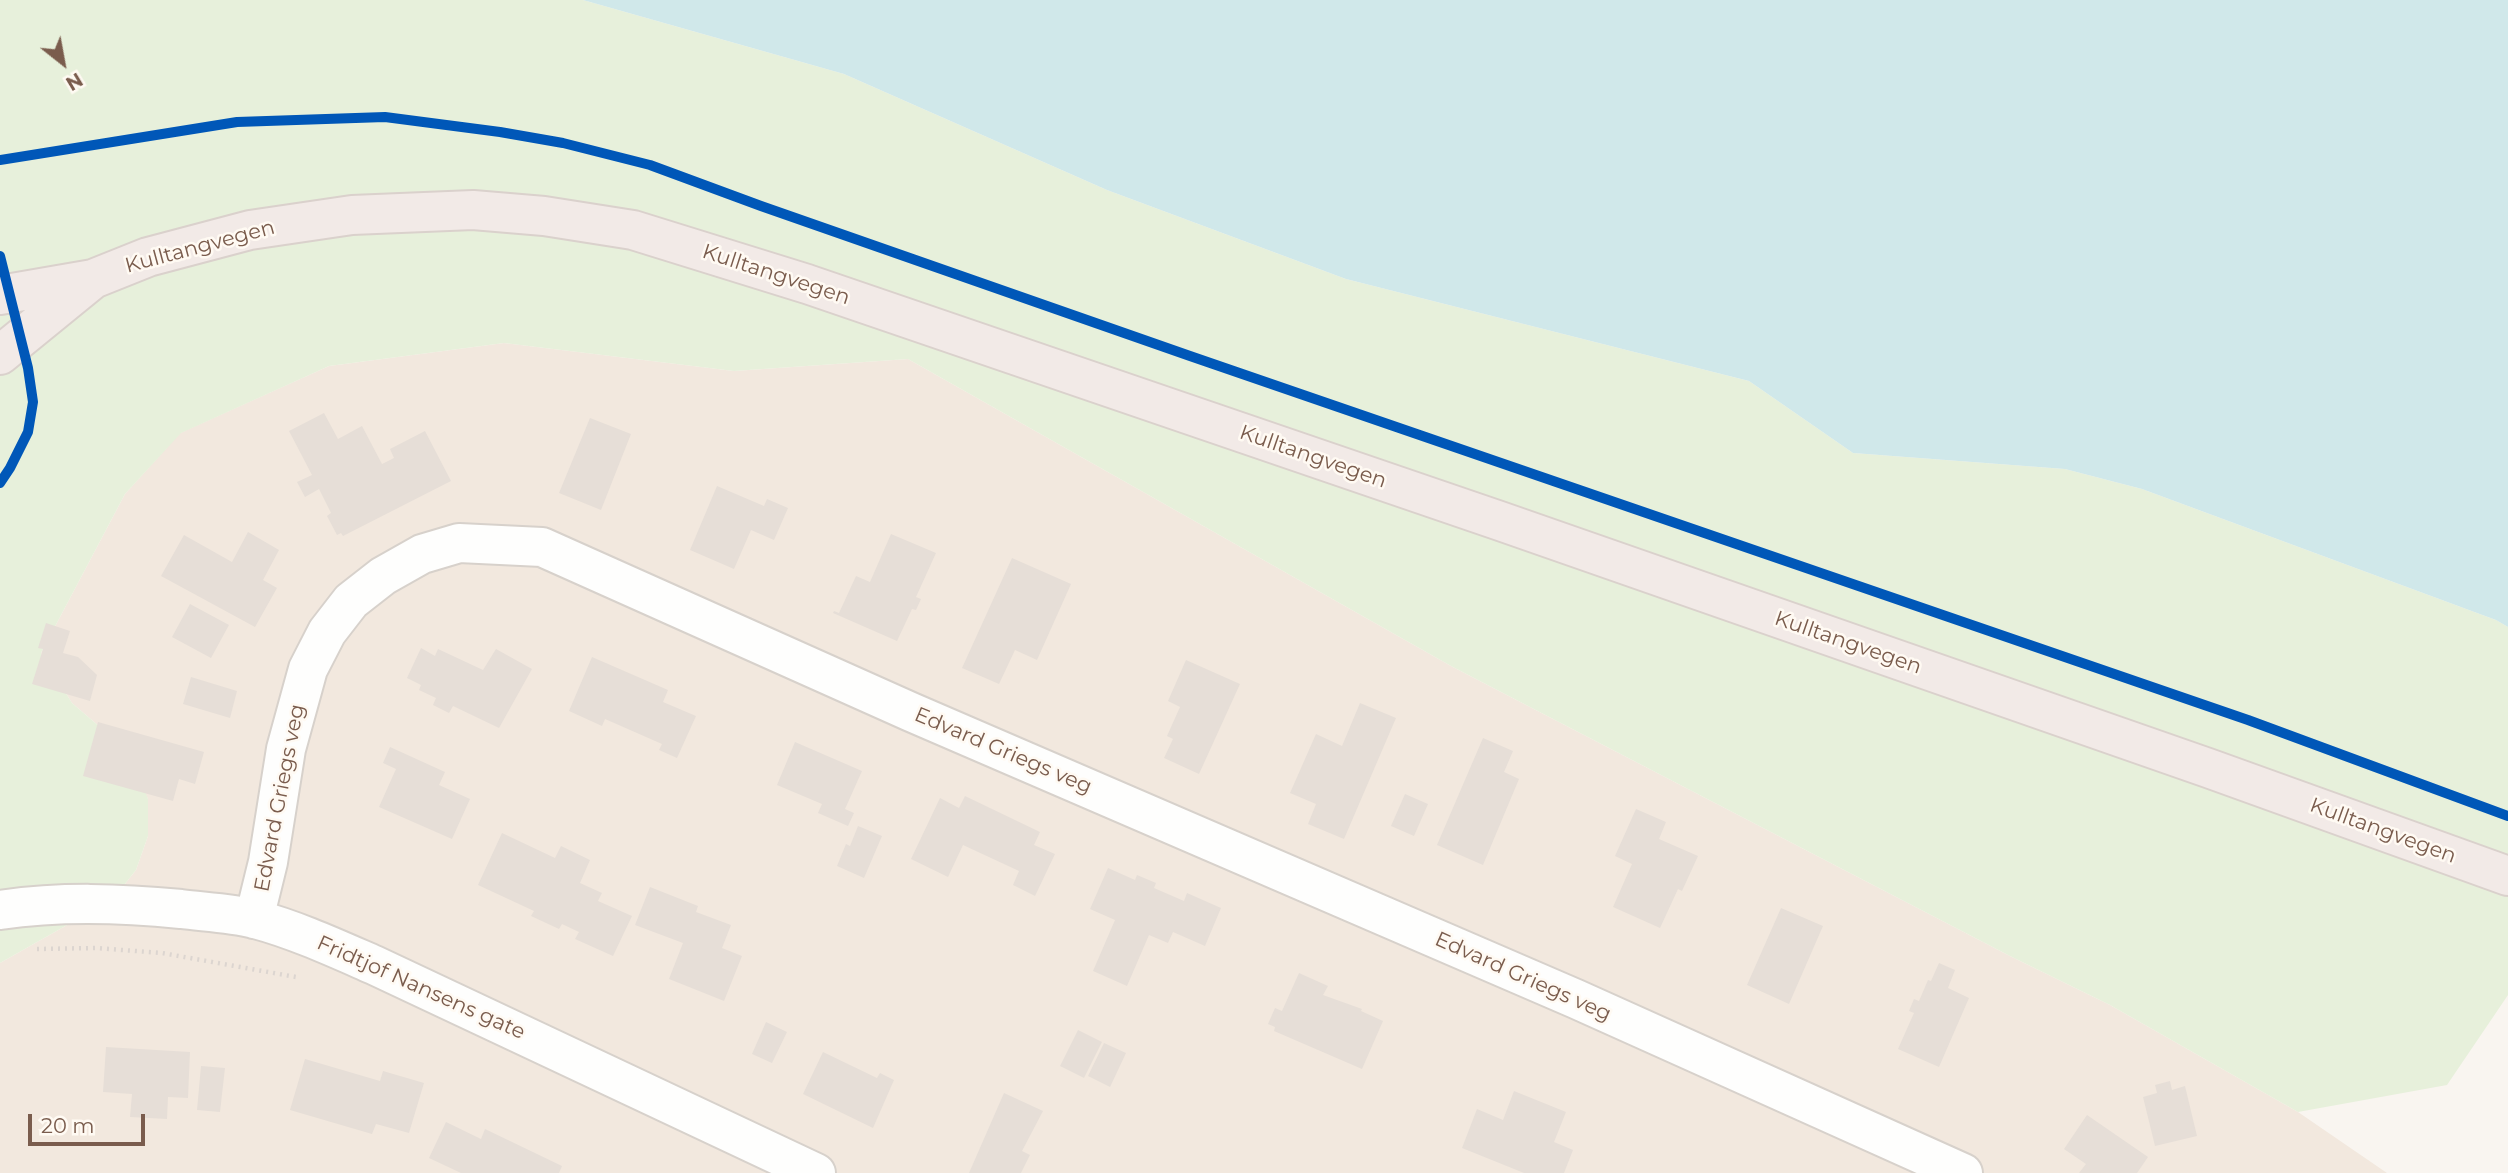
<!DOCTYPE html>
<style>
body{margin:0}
#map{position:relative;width:2508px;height:1173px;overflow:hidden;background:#f9f5f0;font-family:Montserrat,sans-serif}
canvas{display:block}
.north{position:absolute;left:28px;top:28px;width:70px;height:70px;-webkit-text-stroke:5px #fffaf3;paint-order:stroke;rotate:149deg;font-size:19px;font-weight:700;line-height:28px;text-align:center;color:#7a5c4d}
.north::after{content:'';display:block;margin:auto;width:24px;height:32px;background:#7a5c4d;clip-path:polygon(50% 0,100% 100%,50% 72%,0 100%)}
.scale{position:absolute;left:28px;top:1114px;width:117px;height:32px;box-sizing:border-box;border:4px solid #7a5c4d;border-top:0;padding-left:9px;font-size:21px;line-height:24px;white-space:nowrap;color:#7a5c4d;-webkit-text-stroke:5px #fffaf3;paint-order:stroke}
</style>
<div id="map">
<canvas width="2508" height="1173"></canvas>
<div class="north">N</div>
<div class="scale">20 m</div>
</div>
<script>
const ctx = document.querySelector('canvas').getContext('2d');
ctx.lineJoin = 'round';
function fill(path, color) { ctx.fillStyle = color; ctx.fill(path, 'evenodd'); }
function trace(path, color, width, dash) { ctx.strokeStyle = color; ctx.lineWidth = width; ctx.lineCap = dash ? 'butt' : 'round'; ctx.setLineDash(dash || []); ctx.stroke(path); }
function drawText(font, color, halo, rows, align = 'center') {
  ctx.font = font + ' Montserrat,sans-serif'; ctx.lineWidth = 5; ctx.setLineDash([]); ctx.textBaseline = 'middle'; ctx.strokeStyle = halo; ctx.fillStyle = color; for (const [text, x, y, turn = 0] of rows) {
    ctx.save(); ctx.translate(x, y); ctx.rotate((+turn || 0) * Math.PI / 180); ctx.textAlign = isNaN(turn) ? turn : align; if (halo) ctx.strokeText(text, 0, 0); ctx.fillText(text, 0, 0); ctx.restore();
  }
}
fill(new Path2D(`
 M 504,343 L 734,371 L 908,359 L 1451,666 L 2010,956 L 2110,1005 L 2298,1112 L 2387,1173 L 0,1173 L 0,963 L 113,899 L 136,870 L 148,836 L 148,799 L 114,739 L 72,703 L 41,653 L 125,494 L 180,433 L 329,366 Z`), '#f2e8de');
fill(new Path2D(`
 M 0,0 L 583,0 L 844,74 L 1107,190 L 1346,279 L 1749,381 L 1853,453 L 2065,469 L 2142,489 L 2496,620 L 2508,627 L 2508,995 L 2447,1085 L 2298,1112 L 2110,1005 L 2010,956 L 1451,666 L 908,359 L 734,371 L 504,343 L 329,366 L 181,433 L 125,494 L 41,653 L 72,703 L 114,739 L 135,765 L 148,799 L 148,836 L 136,870 L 113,899 L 0,963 Z`), '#e7f0db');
fill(new Path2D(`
 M 583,0 L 2508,0 L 2508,627 L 2496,620 L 2142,489 L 2065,469 L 1853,453 L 1749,381 L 1346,279 L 1107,190 L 844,74 Z`), '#d0e8ea');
fill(new Path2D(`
 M 324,413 L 338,439 L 362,426 L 382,464 L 394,458 L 390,449 L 425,431 L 451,481 L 343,536 L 341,533 L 337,535 L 327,516 L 331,513 L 319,489 L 305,497 L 297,482 L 312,475 L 289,431 Z
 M 590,418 L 631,434 L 601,510 L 559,493 Z
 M 717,486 L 764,506 L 767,499 L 788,508 L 774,540 L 751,530 L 734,569 L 690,550 Z
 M 248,532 L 279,550 L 263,580 L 277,588 L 255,627 L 161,576 L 184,535 L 232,562 Z
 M 891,534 L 936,553 L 916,597 L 921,599 L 916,610 L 912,609 L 897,641 L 833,613 L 834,611 L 839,613 L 856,576 L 870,582 Z
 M 1012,558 L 1071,584 L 1037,660 L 1015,650 L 999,684 L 962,668 Z
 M 190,604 L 229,625 L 211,658 L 172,637 Z
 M 46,623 L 70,631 L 63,653 L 78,657 L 97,675 L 90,701 L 32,684 L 43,649 L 38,648 Z
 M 421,648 L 435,656 L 438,649 L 483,670 L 496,649 L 532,669 L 499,728 L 453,706 L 449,713 L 433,705 L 436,698 L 419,690 L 421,685 L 407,678 Z
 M 592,657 L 668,690 L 663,702 L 696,716 L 677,758 L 659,750 L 662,744 L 605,719 L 602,726 L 569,711 Z
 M 1186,660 L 1240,684 L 1199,774 L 1164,758 L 1173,739 L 1167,736 L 1180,707 L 1168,701 Z
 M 191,677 L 237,691 L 230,718 L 183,704 Z
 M 1360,703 L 1396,718 L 1344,839 L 1308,824 L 1316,804 L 1290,793 L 1316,734 L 1342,746 Z
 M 98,722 L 204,752 L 195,784 L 179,779 L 173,801 L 83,776 Z
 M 1483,738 L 1513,751 L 1504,772 L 1519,779 L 1483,865 L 1437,845 Z
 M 795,742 L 862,771 L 845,809 L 854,813 L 848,826 L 818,813 L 822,804 L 777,785 Z
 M 390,747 L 445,772 L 439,785 L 470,799 L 452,839 L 379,807 L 396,769 L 383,763 Z
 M 1405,794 L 1428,804 L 1414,836 L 1391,826 Z
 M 965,796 L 1040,832 L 1034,845 L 1055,854 L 1035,896 L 1013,885 L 1019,871 L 963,845 L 948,877 L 911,859 L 940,798 L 959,808 Z
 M 1636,809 L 1666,822 L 1659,839 L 1698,856 L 1682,891 L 1678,889 L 1660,928 L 1613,907 L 1632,864 L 1615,856 Z
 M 858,826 L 882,836 L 864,878 L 837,866 L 846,844 L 850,846 Z
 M 502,833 L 555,858 L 561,846 L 590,860 L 580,883 L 602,893 L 598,901 L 632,916 L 613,956 L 575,939 L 579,932 L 562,924 L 559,929 L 531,916 L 534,911 L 478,885 Z
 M 1108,868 L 1135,880 L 1137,875 L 1156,883 L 1154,888 L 1184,901 L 1187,893 L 1221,908 L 1205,946 L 1173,932 L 1168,943 L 1149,935 L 1127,986 L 1093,971 L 1115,920 L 1090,909 Z
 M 650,887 L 698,906 L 696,912 L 731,925 L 722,948 L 742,956 L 724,1001 L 669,979 L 683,943 L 635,925 Z
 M 1781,908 L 1823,926 L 1789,1004 L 1747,985 Z
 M 1939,963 L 1955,970 L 1948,988 L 1969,998 L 1939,1067 L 1898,1049 L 1914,1013 L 1909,1011 L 1914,999 L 1919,1001 L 1928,980 L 1931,981 Z
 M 1299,973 L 1328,986 L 1323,995 L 1362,1009 L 1361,1011 L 1383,1021 L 1362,1069 L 1274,1031 L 1275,1027 L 1268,1024 L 1275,1008 L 1282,1011 Z
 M 766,1022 L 787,1032 L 772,1063 L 752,1054 Z
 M 1078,1030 L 1102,1042 L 1084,1078 L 1060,1066 Z
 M 1104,1043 L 1126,1053 L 1110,1087 L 1088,1076 Z
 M 106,1047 L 190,1052 L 188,1098 L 168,1097 L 167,1119 L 130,1117 L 132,1094 L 103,1092 Z
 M 823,1052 L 877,1078 L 880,1073 L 894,1080 L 873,1128 L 803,1094 Z
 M 305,1059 L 380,1081 L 383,1071 L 424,1083 L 409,1133 L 376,1124 L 372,1134 L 290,1110 Z
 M 201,1066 L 225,1068 L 220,1112 L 197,1110 Z
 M 2170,1081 L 2172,1090 L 2185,1086 L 2197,1136 L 2155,1146 L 2143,1097 L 2157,1093 L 2155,1085 Z
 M 1514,1091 L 1566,1112 L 1554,1142 L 1573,1150 L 1564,1173 L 1524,1173 L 1462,1148 L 1477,1109 L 1503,1120 Z
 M 1004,1093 L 1043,1111 L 1022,1151 L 1030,1155 L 1021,1173 L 969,1173 Z
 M 2087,1115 L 2148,1157 L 2137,1173 L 2079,1173 L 2086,1164 L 2064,1149 Z
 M 446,1122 L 481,1139 L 485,1129 L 562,1166 L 559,1173 L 461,1173 L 429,1158 Z`), '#e6ded7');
const street = new Path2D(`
 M 0,910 C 61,901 120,903 181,909 C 205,912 231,913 255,919 C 296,930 335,948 374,965 L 816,1173
 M 254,919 L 268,862 L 286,749 L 308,669 L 327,632 L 351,601 L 383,576 L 422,554 L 459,543 L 542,547 L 911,712 L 1576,999 L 1963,1173`);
const highway = new Path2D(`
 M 0,295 L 93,279 L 148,257 L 250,230 L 352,215 L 473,210 L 544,216 L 633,230 L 807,284 L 1500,521 L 2208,768 L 2508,876
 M 0,355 L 92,280`);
trace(street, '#d7d1cb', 42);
trace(highway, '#dad1cc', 42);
trace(new Path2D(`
 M 37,949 L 96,948 L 162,953 L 296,977`), '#dcd5d0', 4.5, [2, 5]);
trace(street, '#fefefd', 38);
trace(highway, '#f2eae7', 38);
trace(new Path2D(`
 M 0,160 L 237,122 L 385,117 L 500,132 L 563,143 L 650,165 L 761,206 L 1190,356 L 2248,720 L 2508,816
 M 0,256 L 28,368 L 33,402 L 28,432 L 10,468 L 0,483`), '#0057b8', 10);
drawText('21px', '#7a5c4d', '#fffaf3', [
 ["Kulltangvegen",200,247,-15],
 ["Kulltangvegen",776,275,18],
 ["Kulltangvegen",1313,457,19],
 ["Kulltangvegen",1848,643,19],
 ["Edvard Griegs veg",1003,751,23],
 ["Edvard Griegs veg",280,798,-79],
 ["Kulltangvegen",2383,831,20],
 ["Edvard Griegs veg",1523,977,24],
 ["Fridtjof Nansens gate",421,988,24]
]);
</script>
